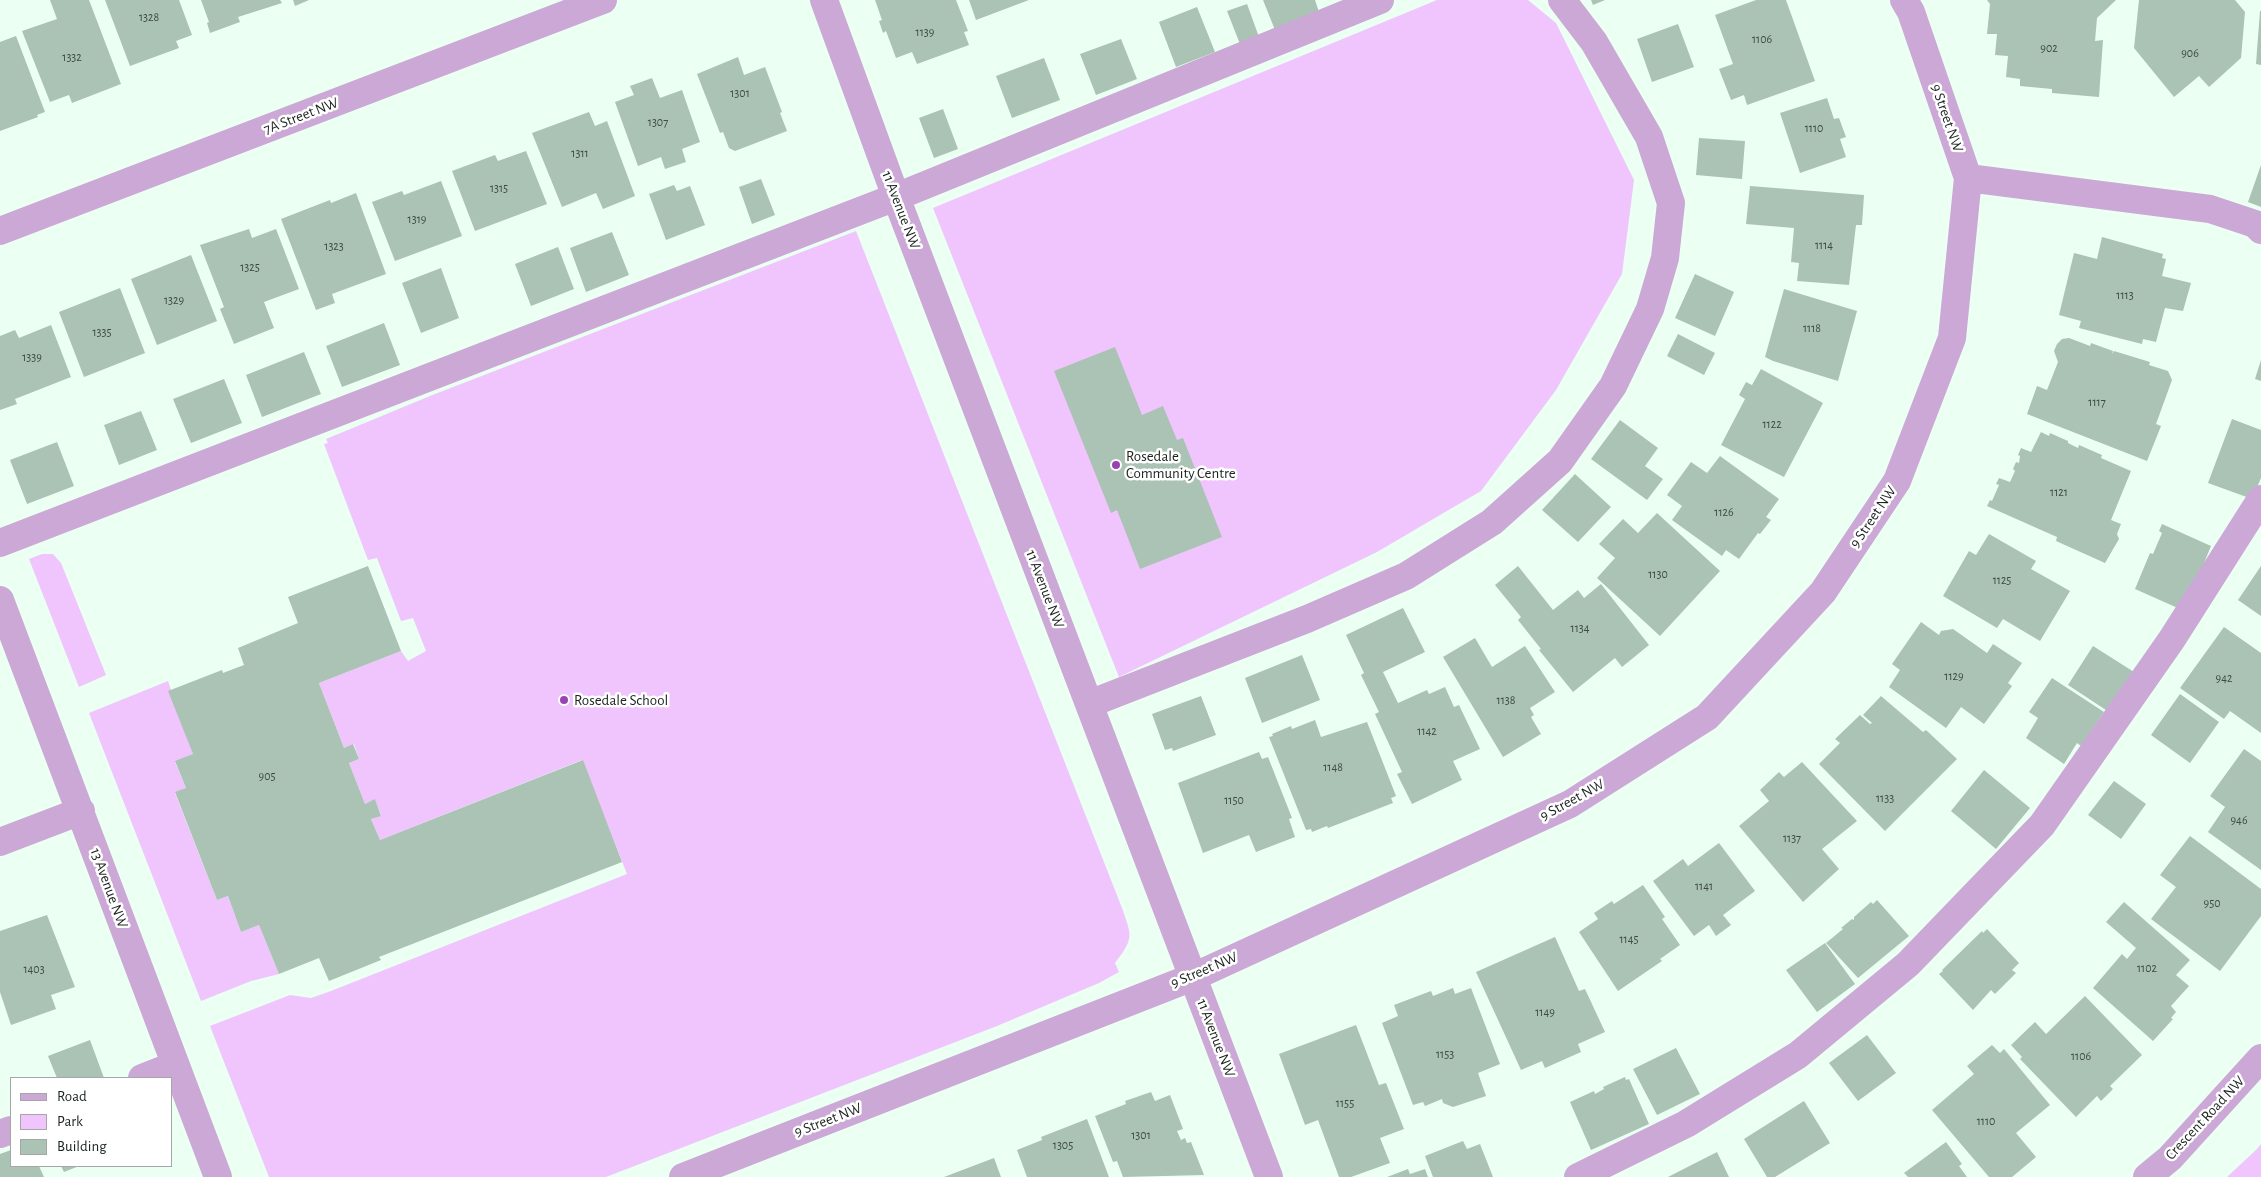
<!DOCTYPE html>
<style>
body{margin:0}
#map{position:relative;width:2261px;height:1177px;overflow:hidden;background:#ebfff3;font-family:"Alegreya Sans",sans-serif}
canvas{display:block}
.legend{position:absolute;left:10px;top:1077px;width:162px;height:90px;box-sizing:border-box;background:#fff;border:1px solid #a3a7a5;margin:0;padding:6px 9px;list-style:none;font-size:15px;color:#1a231e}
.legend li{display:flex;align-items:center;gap:10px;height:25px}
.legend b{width:25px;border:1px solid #a3a7a5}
</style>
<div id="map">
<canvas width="2261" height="1177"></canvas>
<ul class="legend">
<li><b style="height:6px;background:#cba8d5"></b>Road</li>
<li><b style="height:14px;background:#f0c5fd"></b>Park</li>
<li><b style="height:14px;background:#aac3b5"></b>Building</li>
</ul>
</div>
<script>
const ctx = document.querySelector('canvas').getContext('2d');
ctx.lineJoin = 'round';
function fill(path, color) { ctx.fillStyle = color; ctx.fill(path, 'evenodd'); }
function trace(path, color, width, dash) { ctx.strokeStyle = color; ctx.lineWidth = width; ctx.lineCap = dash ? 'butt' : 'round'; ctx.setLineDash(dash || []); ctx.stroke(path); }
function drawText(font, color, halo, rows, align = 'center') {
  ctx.font = font + ' "Alegreya Sans",sans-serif'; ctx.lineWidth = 5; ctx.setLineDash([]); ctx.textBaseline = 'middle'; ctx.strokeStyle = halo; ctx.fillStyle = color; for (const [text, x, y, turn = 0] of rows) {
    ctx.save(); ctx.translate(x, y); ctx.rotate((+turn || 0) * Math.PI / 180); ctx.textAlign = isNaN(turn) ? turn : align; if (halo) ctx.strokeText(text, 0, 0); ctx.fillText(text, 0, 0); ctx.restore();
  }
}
fill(new Path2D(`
 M 1437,0 L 1528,0 L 1556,23 L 1634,180 L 1622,274 L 1556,390 L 1481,491 L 1377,552 L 1119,677 L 933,208 Z
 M 856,231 L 1122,908 C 1132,937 1134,938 1115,963 L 1119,972 L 1099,983 L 997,1026 L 606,1177 L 269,1177 L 210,1026 L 290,995 L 311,998 L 331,991 L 627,874 L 582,760 L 380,840 L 371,819 L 381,815 L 375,800 L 365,804 L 349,763 L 359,759 L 354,744 L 344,748 L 319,683 L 401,651 L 408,661 L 426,651 L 413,618 L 401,621 L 377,558 L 368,560 L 324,444 L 328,443 L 326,439 L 430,396 Z
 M 42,554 L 53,554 L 61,563 L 106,675 L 79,687 L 29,559 Z
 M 168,681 L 193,754 L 175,762 L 186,788 L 175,793 L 217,900 L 228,896 L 241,932 L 259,925 L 279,974 L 251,981 L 201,1001 L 89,713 Z
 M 2261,1144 L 2261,1177 L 2227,1177 L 2257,1149 Z`), '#f0c5fd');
fill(new Path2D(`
 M 50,0 L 89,0 L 121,84 L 72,103 L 69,95 L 50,102 L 22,31 L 57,19 Z
 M 105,0 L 179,0 L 192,35 L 176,41 L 179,48 L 130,66 Z
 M 201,0 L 280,0 L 282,3 L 238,17 L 240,22 L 210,33 L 207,23 L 209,22 Z
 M 293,0 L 309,0 L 295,6 Z
 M 875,0 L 956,0 L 968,31 L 964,32 L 969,45 L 917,64 L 912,52 L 896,58 L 886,31 L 883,33 L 879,21 L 882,20 Z
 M 969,0 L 1029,0 L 976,20 Z
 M 1263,0 L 1315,0 L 1319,12 L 1275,30 Z
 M 1591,0 L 1605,0 L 1593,5 Z
 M 1756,0 L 1786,0 L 1815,81 L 1747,105 L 1744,95 L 1731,100 L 1719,69 L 1733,64 L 1715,15 Z
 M 1987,0 L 2116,0 L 2097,18 L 2095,41 L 2103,40 L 2099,97 L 2052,93 L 2052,89 L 2020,86 L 2020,79 L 2006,77 L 2008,56 L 1995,55 L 1997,34 L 1987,34 L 1990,4 Z
 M 2139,0 L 2235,0 L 2245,12 L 2241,58 L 2209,87 L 2199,76 L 2174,97 L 2134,48 Z
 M 1247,4 L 1259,37 L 1240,44 L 1227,11 Z
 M 1197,7 L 1215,52 L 1176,67 L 1159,22 Z
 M 2260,11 L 2261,11 L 2261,65 L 2256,64 Z
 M 1678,24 L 1694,67 L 1652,82 L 1637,39 Z
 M 16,36 L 45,112 L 37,115 L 38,117 L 0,131 L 0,42 Z
 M 1121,39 L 1137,79 L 1096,95 L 1080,54 Z
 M 738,57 L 744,75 L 765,67 L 782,112 L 780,113 L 787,131 L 735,151 L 729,148 L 723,132 L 720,133 L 697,74 Z
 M 1044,58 L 1060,100 L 1012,118 L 996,76 Z
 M 652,78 L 660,98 L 682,90 L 700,142 L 682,149 L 686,162 L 665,169 L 661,157 L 638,166 L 615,102 L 634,95 L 630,86 Z
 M 1827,98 L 1834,119 L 1839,118 L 1846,137 L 1840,139 L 1846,157 L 1800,173 L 1780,113 Z
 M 943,109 L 958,149 L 934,158 L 919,118 Z
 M 589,112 L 595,126 L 607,121 L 635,196 L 603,209 L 596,193 L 562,207 L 532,133 Z
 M 1699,138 L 1745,141 L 1742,179 L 1696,175 Z
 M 526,151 L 547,204 L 475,231 L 452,171 L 495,155 L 498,161 Z
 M 2261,165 L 2261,207 L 2248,202 Z
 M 761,179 L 775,215 L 752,224 L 739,187 Z
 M 441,181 L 462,236 L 395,261 L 372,202 L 402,191 L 404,195 Z
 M 674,185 L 677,191 L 690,186 L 705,225 L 666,240 L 649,194 Z
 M 1750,186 L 1864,195 L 1862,225 L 1856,225 L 1849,285 L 1797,281 L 1799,263 L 1791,262 L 1794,228 L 1746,224 Z
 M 356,193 L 386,274 L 332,294 L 335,303 L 316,310 L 281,219 L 330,200 L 331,203 Z
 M 249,229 L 252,238 L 276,229 L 299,289 L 264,302 L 274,328 L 234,344 L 220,309 L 224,307 L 200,245 Z
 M 612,232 L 629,275 L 586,292 L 570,248 Z
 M 2102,237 L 2163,254 L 2162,258 L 2166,259 L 2162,276 L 2191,283 L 2183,311 L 2165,308 L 2156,342 L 2143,339 L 2142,344 L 2079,328 L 2081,321 L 2059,315 L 2074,253 L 2097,259 Z
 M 558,247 L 574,289 L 531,306 L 515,264 Z
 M 191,255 L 217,321 L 157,345 L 131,279 Z
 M 441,268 L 459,318 L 421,333 L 402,283 Z
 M 1695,274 L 1734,292 L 1715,336 L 1675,318 Z
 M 120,288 L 145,353 L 84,377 L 59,312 Z
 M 1784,289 L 1857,311 L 1838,381 L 1773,361 L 1765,357 Z
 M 384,323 L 400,365 L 342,387 L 326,346 Z
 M 51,325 L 71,377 L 15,399 L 17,404 L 0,410 L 0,336 L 15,330 L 19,338 Z
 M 1678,334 L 1715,353 L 1704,375 L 1667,356 Z
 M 2069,338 L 2090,346 L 2091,343 L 2113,351 L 2112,354 L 2114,351 L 2150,362 L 2149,365 L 2168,371 L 2172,380 L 2156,424 L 2161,426 L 2147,461 L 2027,414 L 2037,386 L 2047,390 L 2058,362 L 2054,351 L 2057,344 L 2062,339 Z
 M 1115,347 L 1142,415 L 1163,406 L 1177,440 L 1183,438 L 1222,537 L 1140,569 L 1117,510 L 1111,513 L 1054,371 Z
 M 304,352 L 321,394 L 262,417 L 246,375 Z
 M 2261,360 L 2261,381 L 2255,379 Z
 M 1761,369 L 1823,403 L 1784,477 L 1721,445 L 1745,399 L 1739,395 L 1746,382 L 1752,385 Z
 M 224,379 L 242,423 L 191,443 L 173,399 Z
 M 141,411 L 157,450 L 119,465 L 104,425 Z
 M 2232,419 L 2261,430 L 2261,478 L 2252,499 L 2208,483 Z
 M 1620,420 L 1658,448 L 1645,466 L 1663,479 L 1647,500 L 1591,459 Z
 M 2041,432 L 2049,436 L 2050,433 L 2068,441 L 2068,443 L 2078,448 L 2079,445 L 2102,455 L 2101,458 L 2131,471 L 2111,520 L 2121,524 L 2117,534 L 2119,539 L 2105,563 L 2056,541 L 2057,537 L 1987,506 L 1990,500 L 1992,501 L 1999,485 L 1996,484 L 1999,478 L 2010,482 L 2015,471 L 2013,469 L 2016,462 L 2019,463 L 2020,456 L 2018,455 L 2021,448 L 2031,452 Z
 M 57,442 L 74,486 L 27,504 L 10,460 Z
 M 1720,456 L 1779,499 L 1766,517 L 1771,520 L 1760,534 L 1758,533 L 1739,559 L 1726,550 L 1722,556 L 1672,520 L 1682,506 L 1667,495 L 1691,462 L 1707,473 Z
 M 1575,474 L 1611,507 L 1578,542 L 1542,510 Z
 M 1657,513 L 1720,571 L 1660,636 L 1597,578 L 1615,558 L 1599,544 L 1623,519 L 1638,533 Z
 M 2162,524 L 2211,546 L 2193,590 L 2180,609 L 2135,589 L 2150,553 L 2153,554 L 2162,533 L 2159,531 Z
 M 1989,534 L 2036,561 L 2031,569 L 2070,591 L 2040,641 L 2003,619 L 1997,628 L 1943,596 L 1969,551 L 1976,555 Z
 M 368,566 L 401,651 L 319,683 L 344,748 L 353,744 L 359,759 L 349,763 L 365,804 L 375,799 L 381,816 L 371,819 L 380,840 L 583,760 L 622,862 L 379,957 L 381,960 L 329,981 L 319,958 L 279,974 L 259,925 L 241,932 L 228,896 L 217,900 L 175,792 L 186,788 L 175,761 L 193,754 L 168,691 L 222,670 L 223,673 L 244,665 L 238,648 L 298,623 L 288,597 Z
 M 1518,566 L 1553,610 L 1578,590 L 1584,598 L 1601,584 L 1649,645 L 1622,667 L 1615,658 L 1573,692 L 1539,650 L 1541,649 L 1518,620 L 1521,617 L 1495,585 Z
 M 2261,566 L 2261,616 L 2238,600 Z
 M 1403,608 L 1425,652 L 1383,672 L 1398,703 L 1427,690 L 1429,694 L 1445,687 L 1454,707 L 1459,705 L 1480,749 L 1453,761 L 1462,780 L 1412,804 L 1397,774 L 1402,772 L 1375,714 L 1379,712 L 1361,675 L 1364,673 L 1346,635 Z
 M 1921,622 L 1939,635 L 1941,631 L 1953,629 L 1987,653 L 1993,644 L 2022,663 L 2008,683 L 2012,686 L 1984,724 L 1961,707 L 1946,728 L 1889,687 L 1900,670 L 1892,664 Z
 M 2224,627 L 2261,653 L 2261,733 L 2230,711 L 2224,719 L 2180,688 Z
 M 1475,638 L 1492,667 L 1525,646 L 1555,692 L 1530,708 L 1534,715 L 1531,717 L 1541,734 L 1503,757 L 1443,657 Z
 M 2093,646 L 2134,672 L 2109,712 L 2068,685 Z
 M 1302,655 L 1320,700 L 1262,723 L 1245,678 Z
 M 2052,678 L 2104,712 L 2081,746 L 2077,743 L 2064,764 L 2026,738 L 2038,718 L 2029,712 Z
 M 2180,694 L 2219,722 L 2190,763 L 2151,735 Z
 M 1201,696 L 1216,735 L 1173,751 L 1172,748 L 1165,750 L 1152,714 Z
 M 1881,696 L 1923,732 L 1926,730 L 1957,759 L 1885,831 L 1819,764 L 1840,743 L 1835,739 L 1860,715 L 1870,724 L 1872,723 L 1863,715 Z
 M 1315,720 L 1321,737 L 1367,722 L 1396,796 L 1391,798 L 1393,803 L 1328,828 L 1327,826 L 1312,832 L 1311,829 L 1306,830 L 1269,737 L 1273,736 L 1272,734 L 1291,726 L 1292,729 Z
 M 2244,749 L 2261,761 L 2261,870 L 2208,832 L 2225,807 L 2210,796 Z
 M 1259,752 L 1262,759 L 1268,757 L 1292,818 L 1289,819 L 1295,837 L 1256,852 L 1249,835 L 1203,853 L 1178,783 Z
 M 1802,762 L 1857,821 L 1822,849 L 1839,869 L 1803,902 L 1739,826 L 1769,801 L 1760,790 L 1779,772 L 1784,777 Z
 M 1984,770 L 2030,808 L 1996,849 L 1951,811 Z
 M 2114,781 L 2146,804 L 2121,839 L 2088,815 Z
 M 2190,836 L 2261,889 L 2261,916 L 2220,971 L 2151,919 L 2176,887 L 2160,875 Z
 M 1719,843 L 1755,891 L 1723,915 L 1731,925 L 1716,936 L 1709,925 L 1694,936 L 1653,881 L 1683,859 L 1688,866 Z
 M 1643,885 L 1665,917 L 1662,919 L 1680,945 L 1660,959 L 1662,961 L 1618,991 L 1579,932 L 1598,919 L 1594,913 L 1612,901 L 1614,904 Z
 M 1877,900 L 1909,936 L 1858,978 L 1826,943 L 1843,929 L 1841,928 L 1852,919 L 1854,920 L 1854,917 L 1871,902 L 1873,904 Z
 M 2124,902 L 2190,960 L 2176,975 L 2189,986 L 2171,1006 L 2176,1012 L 2171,1018 L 2173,1019 L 2153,1041 L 2093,988 L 2122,954 L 2127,959 L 2136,948 L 2106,922 Z
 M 47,915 L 75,987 L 51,995 L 56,1009 L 11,1025 L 0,992 L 0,931 Z
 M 1987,929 L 2019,963 L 2012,970 L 2016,973 L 1995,994 L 1991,990 L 1973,1010 L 1939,974 L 1943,971 L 1942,970 L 1982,931 L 1983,933 Z
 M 1555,937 L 1579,991 L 1585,989 L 1605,1032 L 1578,1044 L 1581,1052 L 1545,1068 L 1542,1061 L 1521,1070 L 1476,972 Z
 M 1825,943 L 1855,984 L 1817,1012 L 1786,970 Z
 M 1453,988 L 1455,994 L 1471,988 L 1500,1064 L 1478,1073 L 1486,1096 L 1453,1107 L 1443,1103 L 1442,1099 L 1425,1106 L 1423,1102 L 1413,1105 L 1382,1023 L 1398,1016 L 1394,1005 L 1431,991 L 1433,996 Z
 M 2085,996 L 2142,1055 L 2110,1086 L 2113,1089 L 2101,1101 L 2097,1096 L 2076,1117 L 2020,1059 L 2022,1057 L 2011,1045 L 2035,1022 L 2046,1034 Z
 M 1356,1025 L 1379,1085 L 1386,1083 L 1404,1129 L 1380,1138 L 1390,1163 L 1351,1177 L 1339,1177 L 1318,1120 L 1305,1125 L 1279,1054 Z
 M 1867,1035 L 1896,1073 L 1858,1101 L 1829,1063 Z
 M 90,1040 L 104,1078 L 57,1078 L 48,1056 Z
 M 1992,1045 L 2000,1053 L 2004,1049 L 2050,1105 L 2016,1133 L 2036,1157 L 2012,1177 L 1989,1177 L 1932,1110 L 1974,1074 L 1967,1066 Z
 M 1676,1048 L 1700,1094 L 1657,1115 L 1633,1069 Z
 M 1625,1077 L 1626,1080 L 1629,1079 L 1649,1124 L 1591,1150 L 1570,1102 L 1594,1091 L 1595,1094 L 1604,1089 L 1603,1087 Z
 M 1151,1092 L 1155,1101 L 1170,1095 L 1183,1129 L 1177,1131 L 1181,1140 L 1185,1138 L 1187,1143 L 1191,1142 L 1204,1175 L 1123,1177 L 1117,1161 L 1113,1162 L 1095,1116 L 1126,1104 L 1125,1101 Z
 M 1804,1101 L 1830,1143 L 1775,1177 L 1767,1177 L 1744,1139 Z
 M 1087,1119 L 1109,1177 L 1027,1177 L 1017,1150 L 1042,1140 L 1041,1137 Z
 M 1463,1141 L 1467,1149 L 1480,1144 L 1493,1177 L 1433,1177 L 1425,1156 Z
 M 1946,1142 L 1962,1164 L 1959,1166 L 1967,1177 L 1908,1177 L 1904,1173 Z
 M 11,1150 L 11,1166 L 39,1166 L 44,1177 L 0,1177 L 0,1154 Z
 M 1717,1152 L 1729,1177 L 1668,1177 Z
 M 994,1158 L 1001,1177 L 944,1177 Z
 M 61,1166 L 79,1166 L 64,1172 Z
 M 1408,1169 L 1410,1174 L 1425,1169 L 1428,1177 L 1387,1177 Z`), '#aac3b5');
trace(new Path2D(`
 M 824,0 L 896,197 L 1269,1177
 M 1968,178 L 2210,209 L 2255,224 L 2261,230
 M 0,231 L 603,0
 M 0,543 L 896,197 L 1380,0
 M 0,600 L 218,1177
 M 1089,704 L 1307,619 L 1406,576 L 1492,522 L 1560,461 L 1613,386 L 1650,309 L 1665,258 L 1671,203 L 1649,137 L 1594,42 L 1562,0
 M 0,842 L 81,811
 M 142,1078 L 175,1065
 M 0,1134 L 11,1130
 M 683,1177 L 1193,977 L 1570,804 L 1707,717 L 1823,592 L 1897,481 L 1952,338 L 1968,178 L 1911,12 L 1904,0
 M 1578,1177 L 1686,1124 L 1798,1055 L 1908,964 L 2042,825 L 2172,639 L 2261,499
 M 2147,1177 L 2170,1158 L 2261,1058`), '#cba8d5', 28);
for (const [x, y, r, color] of [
 [1116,465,5,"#9943b0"],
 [564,700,5,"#9943b0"]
]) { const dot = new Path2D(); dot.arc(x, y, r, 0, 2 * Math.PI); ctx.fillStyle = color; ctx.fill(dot); trace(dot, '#fff', 2); }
drawText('12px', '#3e4b44', null, [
 ["1328",149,17],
 ["1139",925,32],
 ["1106",1762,39],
 ["902",2049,48],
 ["906",2190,53],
 ["1332",72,57],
 ["1301",740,93],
 ["1307",658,122],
 ["1110",1814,128],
 ["1311",580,153],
 ["1315",499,188],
 ["1319",417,219],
 ["1114",1824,245],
 ["1323",334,246],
 ["1325",250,267],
 ["1113",2125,295],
 ["1329",174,300],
 ["1118",1812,328],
 ["1335",102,332],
 ["1339",32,357],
 ["1117",2097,402],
 ["1122",1772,424],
 ["1121",2059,492],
 ["1126",1724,512],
 ["1130",1658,574],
 ["1125",2002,580],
 ["1134",1580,628],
 ["1129",1954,676],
 ["942",2224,678],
 ["1138",1506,700],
 ["1142",1427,731],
 ["1148",1333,767],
 ["905",267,776],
 ["1133",1885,798],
 ["1150",1234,800],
 ["946",2239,820],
 ["1137",1792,838],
 ["1141",1704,886],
 ["950",2212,903],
 ["1145",1629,939],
 ["1102",2147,968],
 ["1403",34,969],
 ["1149",1545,1012],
 ["1153",1445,1054],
 ["1106",2081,1056],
 ["1155",1345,1103],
 ["1110",1986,1121],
 ["1301",1141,1135],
 ["1305",1063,1145]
]);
drawText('15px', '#1a231e', '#fff', [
 ["7A Street NW",301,116,-21],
 ["9 Street NW",1947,118,71],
 ["11 Avenue NW",901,210,69],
 ["9 Street NW",1873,517,-56],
 ["11 Avenue NW",1045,589,69],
 ["9 Street NW",1572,800,-29],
 ["13 Avenue NW",109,888,70],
 ["9 Street NW",1204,970,-23],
 ["11 Avenue NW",1216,1038,69],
 ["Crescent Road NW",2205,1118,-47],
 ["9 Street NW",828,1120,-21]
]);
drawText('15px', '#1a231e', '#fff', [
 ["Rosedale",1126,456],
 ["Community Centre",1126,473],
 ["Rosedale School",574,700]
], 'left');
</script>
